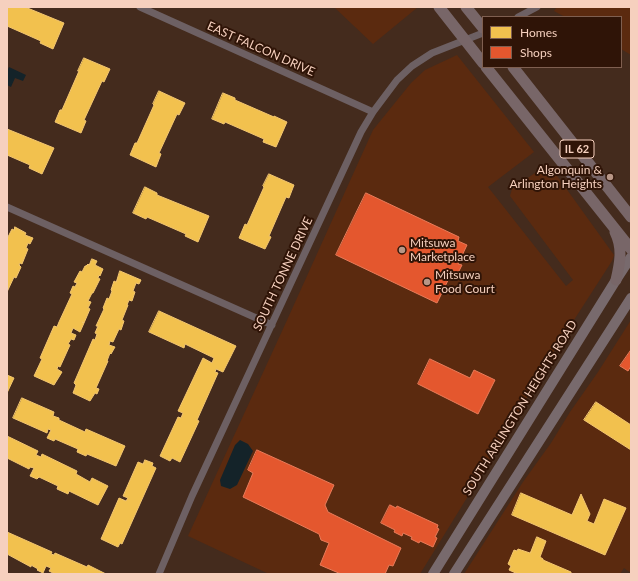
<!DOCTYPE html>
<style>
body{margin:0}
#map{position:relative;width:638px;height:581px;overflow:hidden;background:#442b1d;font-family:Lato,sans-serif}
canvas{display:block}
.frame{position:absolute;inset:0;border:8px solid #f6d0be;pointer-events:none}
.legend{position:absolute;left:482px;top:16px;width:140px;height:52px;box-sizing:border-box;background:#2f1407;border:1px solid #7f5f50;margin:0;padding:5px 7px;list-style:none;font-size:12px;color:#f6d0be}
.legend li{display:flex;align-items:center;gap:8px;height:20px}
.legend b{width:20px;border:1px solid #7f5f50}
</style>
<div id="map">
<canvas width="638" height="581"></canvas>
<div class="frame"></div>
<ul class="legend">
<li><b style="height:11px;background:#f2c14e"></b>Homes</li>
<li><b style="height:11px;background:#e4572e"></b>Shops</li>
</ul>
</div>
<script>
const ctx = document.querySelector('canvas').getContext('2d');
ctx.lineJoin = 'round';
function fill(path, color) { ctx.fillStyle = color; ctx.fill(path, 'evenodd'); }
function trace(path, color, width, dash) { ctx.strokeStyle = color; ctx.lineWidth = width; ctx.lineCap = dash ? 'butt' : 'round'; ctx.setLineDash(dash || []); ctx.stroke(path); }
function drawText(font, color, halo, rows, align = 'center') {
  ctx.font = font + ' Lato,sans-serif'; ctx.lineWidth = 4; ctx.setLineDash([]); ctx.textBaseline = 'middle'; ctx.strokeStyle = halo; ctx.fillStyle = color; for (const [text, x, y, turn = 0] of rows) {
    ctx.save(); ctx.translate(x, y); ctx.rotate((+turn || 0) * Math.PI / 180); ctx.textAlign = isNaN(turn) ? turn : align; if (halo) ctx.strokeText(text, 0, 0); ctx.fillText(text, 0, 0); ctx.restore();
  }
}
fill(new Path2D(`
 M 334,7 L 418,7 L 373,44 Z
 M 557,7 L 631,7 L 631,55 L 621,49 L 621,17 L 565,17 L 554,11 Z
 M 457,55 L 534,152 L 488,187 L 566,286 L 573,280 L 510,196 L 512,189 L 545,166 L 550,166 L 614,255 L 612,261 L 554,351 L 505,436 L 420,574 L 269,574 L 188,536 L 283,329 L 373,130 L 411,83 L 425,70 Z
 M 631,320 L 631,573 L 624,568 L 620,574 L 464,574 L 523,482 L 551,443 L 570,412 L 598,372 Z`), '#5b2a0f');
fill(new Path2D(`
 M 9,67 L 26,75 L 23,81 L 15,78 L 11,87 L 7,85 L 7,71 Z
 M 240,440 L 248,444 L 253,451 L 237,485 L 230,489 L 221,486 L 220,480 L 235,445 Z`), '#142329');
const homes = new Path2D(`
 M 7,7 L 25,7 L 64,23 L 53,49 L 40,43 L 41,41 L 7,26 Z
 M 84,58 L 110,69 L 104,82 L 102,81 L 84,120 L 86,121 L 81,133 L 55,122 L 60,110 L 62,110 L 79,71 L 78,71 Z
 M 159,91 L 185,103 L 179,115 L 177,114 L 159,153 L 161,154 L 156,167 L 130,155 L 135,143 L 137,143 L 154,105 L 153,104 Z
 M 223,93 L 235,98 L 235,100 L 274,117 L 274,116 L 287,122 L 276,147 L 263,142 L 264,139 L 225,122 L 224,124 L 212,119 Z
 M 7,129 L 54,148 L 42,174 L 29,168 L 30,165 L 7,155 Z
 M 269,174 L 294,185 L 289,198 L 286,197 L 269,236 L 271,237 L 265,249 L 239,238 L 245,224 L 247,225 L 264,187 L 263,186 Z
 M 145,187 L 157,193 L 157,195 L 209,216 L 198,242 L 185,236 L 186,234 L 147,217 L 146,219 L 133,213 Z
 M 15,227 L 26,233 L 25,235 L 33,238 L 30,244 L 28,243 L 26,248 L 28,249 L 22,264 L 20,263 L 19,265 L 21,267 L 16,278 L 14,277 L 7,292 L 7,239 L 12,229 L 14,230 Z
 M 92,259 L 97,261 L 95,265 L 103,269 L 100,276 L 99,275 L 98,278 L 100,279 L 93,293 L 92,293 L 88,301 L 91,302 L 88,308 L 90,309 L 84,323 L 82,322 L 84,323 L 80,332 L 73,328 L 71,333 L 76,335 L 74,340 L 71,339 L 68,344 L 70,345 L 60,367 L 58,366 L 57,369 L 62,372 L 54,385 L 34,376 L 42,359 L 40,358 L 54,326 L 57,327 L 59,322 L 72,294 L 70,293 L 73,286 L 75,287 L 77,283 L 74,282 L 80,271 L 82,272 L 85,266 L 86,266 L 88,264 L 89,265 Z
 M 120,271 L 141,280 L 139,284 L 136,283 L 133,291 L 135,292 L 132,301 L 129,300 L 127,305 L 128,305 L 122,320 L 124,321 L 121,330 L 119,329 L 113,342 L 110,341 L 109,345 L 115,347 L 111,354 L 110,353 L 107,361 L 108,361 L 96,388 L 99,389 L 97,394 L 95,393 L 90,401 L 73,393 L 76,385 L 74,383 L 93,339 L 95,340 L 97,334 L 95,333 L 98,326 L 96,326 L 104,309 L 103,308 L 107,298 L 109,299 L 112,291 L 111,290 L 114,281 L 116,282 Z
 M 159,311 L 236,346 L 223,372 L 216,369 L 215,372 L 218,373 L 197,420 L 199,421 L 180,462 L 172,458 L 170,461 L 160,456 L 178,417 L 181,418 L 183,413 L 178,411 L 203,358 L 212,363 L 214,358 L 185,344 L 184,348 L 149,332 Z
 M 7,375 L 14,378 L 7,393 Z
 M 22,398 L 54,412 L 53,416 L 59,418 L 59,420 L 85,432 L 86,429 L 125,446 L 116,466 L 87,454 L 86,456 L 77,452 L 78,449 L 55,439 L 54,441 L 47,438 L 51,430 L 48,429 L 47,433 L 13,418 Z
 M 596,402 L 631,425 L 631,450 L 584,420 Z
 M 7,436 L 38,451 L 36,455 L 41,457 L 42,454 L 77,471 L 76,474 L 90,482 L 92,478 L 108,486 L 98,505 L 69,491 L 68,494 L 57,489 L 58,486 L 39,477 L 37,479 L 30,476 L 34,468 L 30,467 L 29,469 L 7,458 Z
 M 145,460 L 153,463 L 152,466 L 156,468 L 122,544 L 120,543 L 118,547 L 101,539 L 119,498 L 126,501 L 128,498 L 123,496 L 138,462 L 143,464 Z
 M 521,493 L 572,515 L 581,494 L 590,514 L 587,521 L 594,524 L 604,499 L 626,508 L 605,555 L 512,515 Z
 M 7,532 L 52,552 L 51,554 L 54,555 L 55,553 L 87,567 L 88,565 L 106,574 L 55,574 L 49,571 L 51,568 L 46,566 L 43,573 L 37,570 L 38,569 L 31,565 L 31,567 L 7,554 Z
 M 537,537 L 546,541 L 540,557 L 543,559 L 543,560 L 571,572 L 571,574 L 518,574 L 509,570 L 511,566 L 508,564 L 514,550 L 517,551 L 518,549 L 530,553 Z`);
fill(homes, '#f2c14e');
trace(homes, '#f3c670', 1);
const shops = new Path2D(`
 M 366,193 L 459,237 L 458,241 L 467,245 L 458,264 L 462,265 L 457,275 L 452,272 L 437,303 L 336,255 Z
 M 631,350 L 631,366 L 628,371 L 620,366 Z
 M 430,359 L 470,378 L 474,370 L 495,380 L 478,414 L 418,384 Z
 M 257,450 L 334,485 L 325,505 L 328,512 L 401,548 L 393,566 L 389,565 L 385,574 L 341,574 L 320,565 L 329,543 L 321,540 L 319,534 L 243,497 L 253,473 L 248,470 Z
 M 390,505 L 396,508 L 397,506 L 438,525 L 437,528 L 439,529 L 435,537 L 437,538 L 433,547 L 420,541 L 419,543 L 411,539 L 412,537 L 403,533 L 402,536 L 394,532 L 395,530 L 381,523 Z`);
fill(shops, '#e4572e');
trace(shops, '#e97b59', 1);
trace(new Path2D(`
 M 140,7 L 373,112
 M 518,17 L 537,7
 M 7,207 L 272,325
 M 159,574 L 192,496 L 361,132 L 373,112 L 397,80 L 412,66 L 432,53 L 483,33`), '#6d6063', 7);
trace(new Path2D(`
 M 433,574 L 616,280 L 631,257
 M 454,574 L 631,298`), '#786a6d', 10);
trace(new Path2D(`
 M 439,7 L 483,63
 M 466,7 L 483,28
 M 486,67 L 631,249
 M 513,67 L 631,217
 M 615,232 C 623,248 620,263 616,280`), '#786668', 11);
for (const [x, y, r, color] of [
 [610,177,4,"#b89686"],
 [402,250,4,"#b89686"],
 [427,282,4,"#b89686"]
]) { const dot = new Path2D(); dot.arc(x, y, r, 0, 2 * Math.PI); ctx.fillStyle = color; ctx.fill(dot); trace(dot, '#2f1407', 1.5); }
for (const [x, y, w] of [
 [577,149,34]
]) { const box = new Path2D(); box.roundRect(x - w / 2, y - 9, w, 18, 3); ctx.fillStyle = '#2f1407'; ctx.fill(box); trace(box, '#f6d0be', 1); }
drawText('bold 11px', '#f6d0be', null, [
 ["IL 62",577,149]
]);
drawText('12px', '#f6d0be', '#2f1407', [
 ["EAST FALCON DRIVE",261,49,24],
 ["SOUTH TONNE DRIVE",283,274,-65],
 ["SOUTH ARLINGTON HEIGHTS ROAD",520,408,-58]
]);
drawText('12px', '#f6d0be', '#2f1407', [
 ["Algonquin &",602,170,"right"],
 ["Arlington Heights",602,184,"right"],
 ["Mitsuwa",410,243],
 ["Marketplace",410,257],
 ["Mitsuwa",435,275],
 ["Food Court",435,289]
], 'left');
</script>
